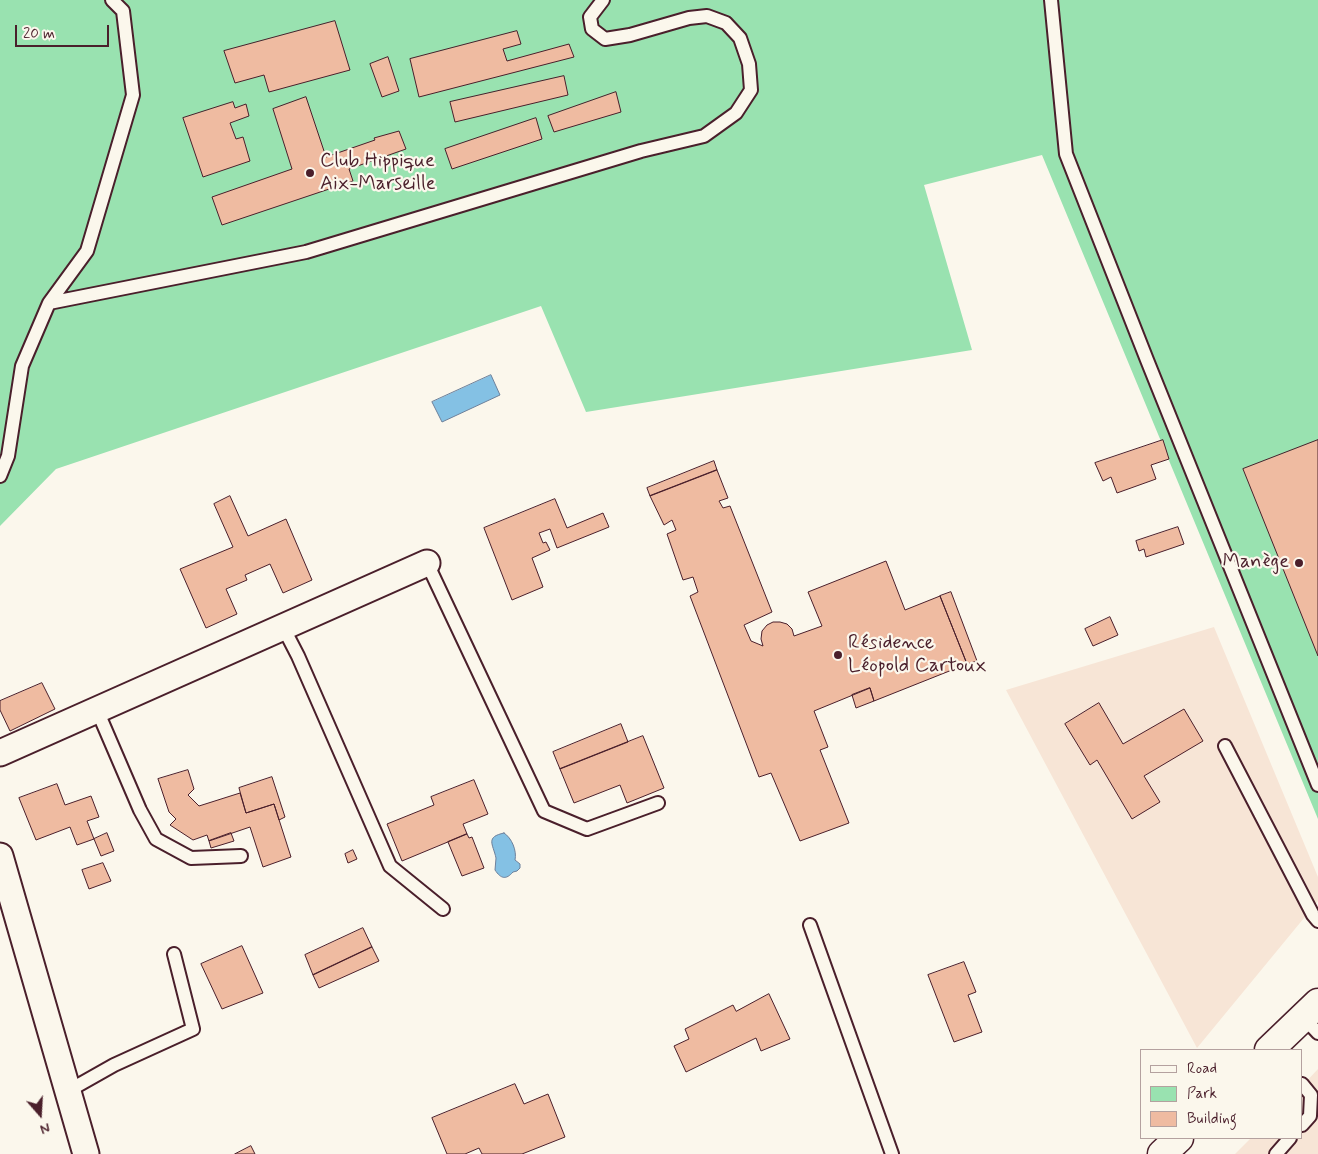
<!DOCTYPE html>
<meta charset="utf-8">
<style>
body{margin:0}
#map{position:relative;width:1318px;height:1154px;overflow:hidden;background:#fbf7ec;font-family:Mynerve,sans-serif}
canvas{display:block}
.legend{position:absolute;left:1140px;top:1049px;width:162px;height:90px;box-sizing:border-box;background:#fbf7ec;border:1px solid #b4a19f;margin:0;padding:6px 9px;list-style:none;font-size:15px;color:#4a1f2b}
.legend li{display:flex;align-items:center;gap:10px;height:25px}
.legend b{width:25px;border:1px solid #b4a19f}
.north{position:absolute;left:15px;top:1089px;width:50px;height:50px;-webkit-text-stroke:4px #fbf7ec;paint-order:stroke;rotate:161deg;font-size:14px;font-weight:700;line-height:20px;text-align:center;color:#4a1f2b}
.north::after{content:'';display:block;margin:auto;width:18px;height:22px;background:#4a1f2b;clip-path:polygon(50% 0,100% 100%,50% 72%,0 100%)}
.scale{position:absolute;left:15px;top:25px;width:94px;height:22px;box-sizing:border-box;border:2px solid #4a1f2b;border-top:0;padding-left:6px;font-size:15px;line-height:18px;white-space:nowrap;color:#4a1f2b;-webkit-text-stroke:4px #fbf7ec;paint-order:stroke}
</style>
<div id="map">
<canvas width="1318" height="1154"></canvas>
<ul class="legend">
<li><b style="height:6px;background:#fbf7ec"></b>Road</li>
<li><b style="height:14px;background:#99e2b0"></b>Park</li>
<li><b style="height:14px;background:#efbba1"></b>Building</li>
</ul>
<div class="north">N</div>
<div class="scale">20 m</div>
</div>
<script>
const ctx = document.querySelector('canvas').getContext('2d');
ctx.lineJoin = 'round';
function fill(path, color) { ctx.fillStyle = color; ctx.fill(path, 'evenodd'); }
function trace(path, color, width, dash) { ctx.strokeStyle = color; ctx.lineWidth = width; ctx.lineCap = dash ? 'butt' : 'round'; ctx.setLineDash(dash || []); ctx.stroke(path); }
function drawText(font, color, halo, rows, align = 'center') {
  ctx.font = font + ' Mynerve,sans-serif'; ctx.lineWidth = 4.5; ctx.setLineDash([]); ctx.textBaseline = 'middle'; ctx.strokeStyle = halo; ctx.fillStyle = color; for (const [text, x, y, turn = 0] of rows) {
    ctx.save(); ctx.translate(x, y); ctx.rotate((+turn || 0) * Math.PI / 180); ctx.textAlign = isNaN(turn) ? turn : align; if (halo) ctx.strokeText(text, 0, 0); ctx.fillText(text, 0, 0); ctx.restore();
  }
}
fill(new Path2D(`
 M 1214,627 L 1318,877 L 1318,901 L 1197,1048 L 1006,690 Z
 M 1318,1069 L 1318,1154 L 1235,1154 L 1251,1138 L 1302,1138 L 1302,1086 Z`), '#f7e5d6');
fill(new Path2D(`
 M 0,0 L 1318,0 L 1318,819 L 1042,155 L 924,185 L 972,350 L 586,412 L 541,306 L 56,469 L 0,526 Z`), '#99e2b0');
const water = new Path2D(`
 M 491,375 L 500,395 L 442,422 L 432,402 Z
 M 504,833 C 512,838 517,851 515,860 L 520,864 L 520,868 L 517,871 L 513,872 C 506,880 501,879 495,870 C 495,866 496,862 496,858 C 493,844 485,837 504,833 Z`);
fill(water, '#84c1e4');
trace(water, '#6d809a', 1);
const building = new Path2D(`
 M 335,21 L 350,70 L 269,92 L 264,75 L 235,83 L 224,51 Z
 M 517,31 L 521,44 L 503,49 L 507,61 L 569,44 L 574,57 L 419,97 L 410,59 Z
 M 388,57 L 399,91 L 382,97 L 370,64 Z
 M 564,76 L 568,95 L 455,122 L 450,102 Z
 M 616,92 L 621,112 L 554,132 L 548,116 Z
 M 306,97 L 326,157 L 375,140 L 374,138 L 399,131 L 406,149 L 349,169 L 353,181 L 222,225 L 212,197 L 292,169 L 273,109 Z
 M 233,102 L 235,108 L 246,104 L 249,116 L 230,123 L 236,139 L 243,137 L 250,161 L 203,177 L 183,118 Z
 M 536,118 L 542,139 L 452,169 L 445,149 Z
 M 1163,440 L 1169,459 L 1151,465 L 1156,479 L 1117,493 L 1111,477 L 1103,481 L 1095,463 Z
 M 1318,440 L 1318,656 L 1243,469 Z
 M 714,461 L 717,470 L 650,496 L 647,488 Z
 M 717,470 L 728,498 L 719,501 L 723,508 L 730,506 L 772,612 L 744,625 L 751,641 L 763,646 L 761,639 L 762,631 L 767,625 L 773,622 L 780,622 L 787,624 L 792,629 L 794,636 L 822,626 L 808,592 L 886,561 L 905,610 L 940,596 L 967,664 L 874,701 L 870,688 L 814,711 L 828,747 L 820,750 L 849,823 L 800,841 L 771,773 L 759,777 L 690,596 L 698,592 L 693,577 L 683,580 L 667,534 L 676,530 L 672,520 L 664,525 L 650,496 Z
 M 230,496 L 248,536 L 286,519 L 312,580 L 283,593 L 270,564 L 245,575 L 247,580 L 226,589 L 237,614 L 206,628 L 180,569 L 233,547 L 214,504 Z
 M 555,499 L 567,528 L 603,513 L 609,527 L 557,548 L 550,529 L 539,533 L 543,543 L 546,542 L 550,550 L 532,558 L 543,587 L 512,600 L 484,528 Z
 M 1178,527 L 1184,544 L 1146,557 L 1144,549 L 1139,551 L 1136,541 Z
 M 951,592 L 977,661 L 967,664 L 940,596 Z
 M 1110,617 L 1118,635 L 1093,646 L 1085,629 Z
 M 42,683 L 55,709 L 10,731 L 0,710 L 0,701 Z
 M 870,688 L 874,701 L 856,708 L 852,695 Z
 M 1099,703 L 1123,744 L 1184,709 L 1203,741 L 1144,776 L 1160,802 L 1132,819 L 1097,760 L 1090,765 L 1065,724 Z
 M 621,724 L 628,742 L 560,769 L 553,752 Z
 M 643,736 L 664,788 L 627,803 L 620,785 L 574,803 L 560,769 Z
 M 188,770 L 194,789 L 188,795 L 199,806 L 240,793 L 246,813 L 274,804 L 291,857 L 263,867 L 250,827 L 209,841 L 207,835 L 193,840 L 170,825 L 176,819 L 169,812 L 158,779 Z
 M 272,777 L 285,817 L 279,820 L 274,804 L 246,813 L 239,788 Z
 M 474,780 L 488,814 L 463,824 L 467,834 L 402,861 L 387,824 L 434,805 L 431,797 Z
 M 57,784 L 65,805 L 91,796 L 99,817 L 87,821 L 94,839 L 77,845 L 70,827 L 36,840 L 19,798 Z
 M 107,833 L 114,851 L 101,856 L 94,839 Z
 M 231,833 L 234,841 L 211,848 L 209,841 Z
 M 467,834 L 469,838 L 472,837 L 484,868 L 462,876 L 448,842 Z
 M 353,850 L 357,859 L 348,863 L 345,854 Z
 M 103,863 L 111,881 L 89,889 L 82,870 Z
 M 363,928 L 372,947 L 313,975 L 305,955 Z
 M 242,946 L 263,993 L 222,1009 L 201,964 Z
 M 372,947 L 379,961 L 319,988 L 313,975 Z
 M 964,962 L 976,992 L 968,995 L 982,1032 L 954,1042 L 928,975 Z
 M 769,994 L 790,1039 L 761,1051 L 756,1038 L 686,1072 L 674,1046 L 689,1039 L 685,1029 L 733,1005 L 736,1011 Z
 M 515,1084 L 524,1104 L 548,1094 L 565,1137 L 522,1154 L 482,1154 L 479,1148 L 465,1154 L 447,1154 L 432,1118 Z
 M 251,1146 L 255,1154 L 235,1154 Z`);
fill(building, '#efbba1');
trace(building, '#4a1f2b', 1);
const service = new Path2D(`
 M 1051,0 L 1066,154 L 1147,360 L 1318,785
 M 49,303 L 87,251 L 133,95 L 123,11 L 112,0
 M 0,476 L 8,456 L 22,366 L 49,303 L 306,252 L 641,151 L 704,136 L 736,113 L 751,90 L 749,64 L 740,38 L 726,23 L 707,16 L 689,18 L 630,35 L 605,39 L 592,29 L 590,17 L 603,0
 M 427,563 L 544,811 L 587,829 L 658,803
 M 283,627 L 298,656 L 390,866 L 443,909
 M 97,710 L 140,810 L 156,839 L 191,858 L 241,856
 M 1225,746 L 1313,915 L 1318,921
 M 810,925 L 892,1154
 M 1303,1017 L 1318,1033
 M 1302,1084 L 1311,1095 L 1310,1116 L 1302,1125
 M 68,1091 L 114,1065 L 193,1029 L 174,954
 M 1276,1154 L 1290,1138`);
const minor = new Path2D(`
 M 0,753 L 427,563
 M 0,856 L 86,1154`);
const secondary = new Path2D(`
 M 1269,1050 L 1318,1003
 M 1162,1154 L 1179,1138`);
trace(service, '#4a1f2b', 16);
trace(minor, '#4a1f2b', 29);
trace(secondary, '#4a1f2b', 31);
trace(service, '#fbf7ec', 12);
trace(minor, '#fbf7ec', 25);
trace(secondary, '#fbf7ec', 28);
for (const [x, y, r, color] of [
 [310,173,5,"#4a1f2b"],
 [1299,563,5,"#4a1f2b"],
 [838,655,5,"#4a1f2b"]
]) { const dot = new Path2D(); dot.arc(x, y, r, 0, 2 * Math.PI); ctx.fillStyle = color; ctx.fill(dot); trace(dot, '#fbf7ec', 2); }
drawText('20px', '#4a1f2b', '#fbf7ec', [
 ["Club Hippique",320,162],
 ["Aix-Marseille",320,185],
 ["Manège",1289,563,"right"],
 ["Résidence",848,644],
 ["Léopold Cartoux",848,667]
], 'left');
</script>
